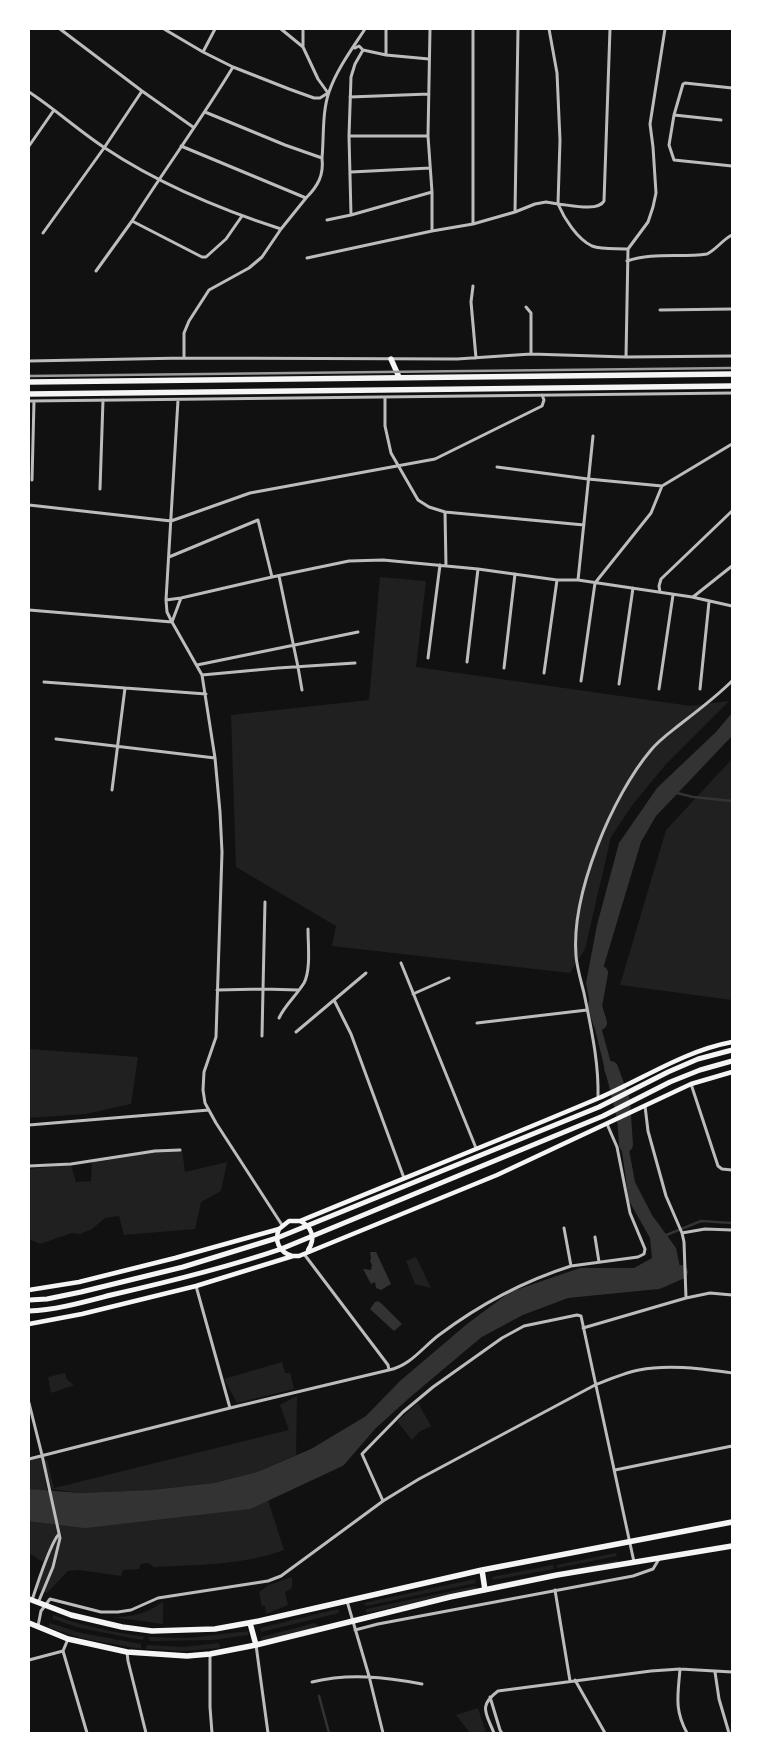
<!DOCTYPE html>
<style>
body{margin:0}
#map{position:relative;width:761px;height:1762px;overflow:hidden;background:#111;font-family:Quicksand,sans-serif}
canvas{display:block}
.frame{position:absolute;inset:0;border:30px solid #fff;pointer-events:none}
</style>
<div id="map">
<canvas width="761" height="1762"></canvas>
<div class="frame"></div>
</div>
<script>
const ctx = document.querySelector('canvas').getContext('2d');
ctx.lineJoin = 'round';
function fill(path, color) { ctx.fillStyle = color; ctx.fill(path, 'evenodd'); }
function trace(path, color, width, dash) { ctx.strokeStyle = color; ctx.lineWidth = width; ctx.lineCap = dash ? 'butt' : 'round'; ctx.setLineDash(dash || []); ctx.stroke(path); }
fill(new Path2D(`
 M 380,577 L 426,581 L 416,667 L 691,706 L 729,701 L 667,763 L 633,804 L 611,837 L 585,949 L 570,973 L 332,946 L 336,926 L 236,867 L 231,715 L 369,700 Z
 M 732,759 L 732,1000 L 620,985 L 666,830 Z
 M 29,1049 L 138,1057 L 131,1104 L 85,1114 L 29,1118 Z
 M 153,1149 L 182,1149 L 185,1172 L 227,1162 L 221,1191 L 201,1202 L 195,1229 L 124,1235 L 119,1216 L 105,1218 L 92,1229 L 80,1234 L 72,1233 L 40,1244 L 29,1239 L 29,1169 L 71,1165 L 76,1182 L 91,1181 L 92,1161 Z
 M 416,1257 L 431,1288 L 415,1284 L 406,1261 Z
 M 282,1362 L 285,1373 L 290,1373 L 294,1389 L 237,1403 L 224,1379 Z
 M 65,1373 L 67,1380 L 74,1385 L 51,1393 L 48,1377 Z
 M 297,1396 L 296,1455 L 257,1472 L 214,1483 L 151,1490 L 81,1493 L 52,1489 L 44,1461 L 47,1460 L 54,1488 L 289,1430 L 280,1405 Z
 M 418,1403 L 431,1426 L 419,1432 L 412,1440 L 397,1421 Z
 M 42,1455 L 47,1491 L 29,1489 L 29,1459 Z
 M 268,1500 L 284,1550 C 242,1565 198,1565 154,1567 L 148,1563 L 141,1564 L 139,1569 L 123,1570 L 121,1576 L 79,1570 L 68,1571 L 47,1593 L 35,1588 L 57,1532 L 43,1562 L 29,1553 L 29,1514 L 87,1520 Z
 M 616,1553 L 617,1556 L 557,1568 L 557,1565 Z
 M 618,1560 L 618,1563 L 495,1587 L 494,1584 Z
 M 553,1565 L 554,1569 L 493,1580 L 492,1577 Z
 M 292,1577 L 292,1588 L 285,1592 L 288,1605 L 266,1614 L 265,1606 L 262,1606 L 259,1592 L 269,1585 Z
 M 475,1579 L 476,1583 L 366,1606 L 364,1603 Z
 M 476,1586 L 477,1590 L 366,1613 L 366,1609 Z
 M 163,1602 L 163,1624 L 112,1617 C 124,1617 135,1616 145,1612 C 152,1610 157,1605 163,1602 Z
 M 338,1609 L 339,1613 L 261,1632 L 260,1628 Z
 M 53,1615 C 83,1626 113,1632 145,1637 L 142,1640 L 80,1628 L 53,1619 Z
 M 50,1623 L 81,1633 L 141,1644 L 141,1649 L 80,1638 L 48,1627 Z
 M 315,1623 L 319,1627 L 262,1641 L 261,1637 Z
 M 249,1631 L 248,1635 L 213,1640 L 150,1641 L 148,1637 L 188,1638 Z
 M 219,1643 L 220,1648 L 183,1651 L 146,1649 L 147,1645 L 183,1647 Z
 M 478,1708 L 486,1733 L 470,1733 L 456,1715 Z`), '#202020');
fill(new Path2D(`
 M 732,713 L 732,736 L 656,816 L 641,842 L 599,982 L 595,1005 L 617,1085 L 635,1182 L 652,1215 L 676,1248 L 681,1272 L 658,1282 L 567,1291 L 519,1309 L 478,1331 L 402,1395 L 371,1423 L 339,1460 L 249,1502 L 85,1521 L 29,1514 L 29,1489 L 81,1493 L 151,1490 L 214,1483 L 257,1472 L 311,1449 L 366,1416 L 400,1381 L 467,1324 L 510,1292 L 580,1268 L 634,1268 L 652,1258 L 650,1238 L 629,1201 L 618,1123 L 594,1025 L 586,983 L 597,925 L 619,843 L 657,788 L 716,732 Z
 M 370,1252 L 376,1252 L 391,1284 L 381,1290 L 376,1288 L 375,1282 L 371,1284 L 363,1269 L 371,1270 L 372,1265 L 370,1261 L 371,1258 Z
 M 375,1302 L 378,1301 L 382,1304 L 402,1324 L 394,1331 L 370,1309 Z`), '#333');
trace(new Path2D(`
 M 677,793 L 693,797 L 732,801
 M 664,1236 L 701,1221 L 732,1223
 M 319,1696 L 329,1733`), '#333', 2.5);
trace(new Path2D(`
 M 600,1023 L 595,1006 L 601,973
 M 611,1068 L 623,1101 L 626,1145
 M 29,1514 L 85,1521 L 249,1502 L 339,1460 L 371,1423 L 402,1395 L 478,1331 L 519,1309 L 567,1291 L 658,1282 L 681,1272`), '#333', 14);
trace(new Path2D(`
 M 60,29 L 142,91 L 193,127
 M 164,29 L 203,52 L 233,67 L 289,89 L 314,98 L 320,98 L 328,93 L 318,79 L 303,47 L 281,29
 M 386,29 L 386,55 L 429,59
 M 430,29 L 428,136 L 432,192 L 432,231
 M 473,29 L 473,224
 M 549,29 L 557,73 L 560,140 L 558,204 C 570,205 598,212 604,201 L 610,29
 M 303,46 L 303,29
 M 355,48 L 359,46 L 363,50 L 386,55
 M 203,52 L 215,29
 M 233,67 C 201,120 165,169 132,221 L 202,257 L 206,257 L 226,239 L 242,216
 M 732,88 L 685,83 L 683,84 L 674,115 L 669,145 L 674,160 L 732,166
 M 29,92 C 55,109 79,131 105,148 C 159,184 219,209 281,229
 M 350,97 L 429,94
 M 205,112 L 285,145 L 322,158 C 324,175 318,186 306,198
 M 674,115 L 721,120
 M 349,136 L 428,136
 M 29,146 L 54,110
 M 181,146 L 306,198 L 281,229 L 262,257 L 249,268 L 209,290 L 189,321 L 184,333 L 184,358
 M 322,158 C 324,137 322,112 329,92 C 337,69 352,49 365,29
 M 351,172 L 430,168
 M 515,212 L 518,29
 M 351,215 L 349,136 L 351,77 L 355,64 L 363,50
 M 327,220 L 351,215 L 432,192
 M 43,233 L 104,148 L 142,91
 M 628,249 L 648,222 L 653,207 L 656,193 L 653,147 L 650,124 L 665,29
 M 307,258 L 432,231 L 473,224 L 515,212 L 535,204 L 546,202 L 558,204 C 564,218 577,239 592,246 C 603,250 617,248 628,249 L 626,357
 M 627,261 C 653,252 681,258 707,254 C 717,249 722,240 732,235
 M 96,271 L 132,221
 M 473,286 L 471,302 L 476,358
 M 526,307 L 531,313 L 531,354
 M 660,310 L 732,309
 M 29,361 L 184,358 L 457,359 L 531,354 L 626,357 L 732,356
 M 385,397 L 385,426 L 391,453 L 418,500 L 429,507 L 445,512 L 446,566
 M 178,400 L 166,600 L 167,612 L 172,622 L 202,675 L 215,758 L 220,812 L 222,852 L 216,1037 L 204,1072 L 203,1090 L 205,1103 L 216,1123 L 282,1225
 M 29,401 L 732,393
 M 497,467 L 588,479 L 662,486
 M 32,480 L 34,401
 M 100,489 L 103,400
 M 29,505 L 171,521 L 250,493 L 435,459 L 542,406 L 544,400 L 542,395
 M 445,512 L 584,525
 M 169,557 L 258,520 L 272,577
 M 279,576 L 298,667 L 302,690
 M 578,580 L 593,436
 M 660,592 L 659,586 L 661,579 L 732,511
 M 693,597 L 732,566
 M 166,600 L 181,598 L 272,577 L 349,561 L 383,560 L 478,569 L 557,580 L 578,580 L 692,597 L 732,606
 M 29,610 L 172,622 L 181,598
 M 428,658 L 440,565
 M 467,662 L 478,569
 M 197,665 L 358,632
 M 504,668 L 515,574
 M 544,673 L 557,580
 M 202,675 L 278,668 L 355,663
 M 581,681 L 595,583 L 651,513 L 662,486 L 732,444
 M 44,682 L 206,694
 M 619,684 L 633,588
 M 659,689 L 673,595
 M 700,689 L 709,602
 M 56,739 L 215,758
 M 112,790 L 125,688
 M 401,963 L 476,1148
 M 217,990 L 263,989 L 265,902
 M 413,994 L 449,978
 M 334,1000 L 366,973
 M 279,1018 C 285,1005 296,996 304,983 C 311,970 308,944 308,929
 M 477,1023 L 587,1010
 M 296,1032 L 334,1000 L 351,1034 L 404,1178
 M 262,1036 L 263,989 L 298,990
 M 691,1084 L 718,1166 L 722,1169 L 732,1170
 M 598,1098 C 599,1062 591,1028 584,993 C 581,981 577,968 576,956 C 571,894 612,796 651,750 C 660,739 672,731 683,722 C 700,709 717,696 732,681
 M 645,1106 L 648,1131 L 666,1196 L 682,1233 L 684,1242 L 686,1298
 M 29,1125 L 209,1110
 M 29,1166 L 71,1164 L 155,1151 L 180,1150
 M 564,1228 L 571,1266 L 638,1257 L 644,1254 L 645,1249 L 630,1213 L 617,1147 L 607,1124
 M 682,1233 L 705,1229 L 732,1230
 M 595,1237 L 599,1262
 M 583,1328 L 686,1298 L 710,1293 L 732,1295
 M 389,1370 C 410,1366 423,1347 439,1335 C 479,1305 524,1281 571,1266
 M 29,1403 L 42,1455 L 60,1538 L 53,1567 L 38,1603
 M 230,1408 L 389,1370 L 388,1365 L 304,1254
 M 29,1459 L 230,1408 L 196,1286
 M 615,1470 L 732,1446
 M 383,1501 L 362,1454 L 403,1412 L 433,1387 L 502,1338 L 524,1326 L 577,1315 L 581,1316 L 634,1562
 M 555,1590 L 570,1681
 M 32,1600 C 37,1586 50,1543 59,1534
 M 347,1601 L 369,1676 L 383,1733
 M 38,1626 L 41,1611 L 50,1599 L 101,1612 L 118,1612 L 131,1610 L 158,1598 L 268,1581 L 281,1576 L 383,1501 L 419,1479 L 595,1385 C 610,1379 624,1373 639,1370 C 669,1364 702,1369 732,1373
 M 355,1630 L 378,1624 L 633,1576 L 653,1569 L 659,1559
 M 68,1639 L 63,1651 L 87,1733
 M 256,1645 L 268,1733
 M 127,1652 L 128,1661 L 146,1733
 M 210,1655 L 210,1707 L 212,1733
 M 29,1660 L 63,1651
 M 680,1669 C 678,1695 674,1709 687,1733
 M 715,1672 L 719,1699 L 729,1733
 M 575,1680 L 605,1733
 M 312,1682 C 349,1673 385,1677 422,1684
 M 490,1697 L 500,1730 L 502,1733
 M 494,1733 C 486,1713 478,1706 498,1691 L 651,1671 L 680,1669 L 732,1672`), '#bcbcbc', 3);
trace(new Path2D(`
 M 300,1221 C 312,1226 316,1239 308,1250
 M 279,1229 C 274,1241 279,1252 292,1256
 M 29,1290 L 79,1282 L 175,1258 L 279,1229 L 289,1221 L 300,1221 C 399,1180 500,1140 599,1098 C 643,1079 684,1051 732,1042
 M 29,1324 L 82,1314 L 196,1286 L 293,1256 L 299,1256 L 497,1175 L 691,1084 L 732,1072`), '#f5f5f5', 4.5);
trace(new Path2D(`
 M 29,1300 L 47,1299 L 81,1292 L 183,1267 L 277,1238 L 599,1107 L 668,1072 L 698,1059 L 732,1050
 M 29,1311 C 56,1310 84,1302 111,1295 C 168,1282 225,1268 281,1249 L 603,1116 L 670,1082 L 700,1070 L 732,1061`), '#f5f5f5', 5);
trace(new Path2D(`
 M 391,359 L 399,377
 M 29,382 L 732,374
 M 29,394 L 732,386
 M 482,1570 L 485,1590
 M 29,1599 L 71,1615 L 122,1627 L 152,1631 L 215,1629 L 259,1621 L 482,1570 L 732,1522
 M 29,1623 L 68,1639 L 127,1652 L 187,1656 L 210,1654 L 256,1645 L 450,1597 L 557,1575 L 732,1546
 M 250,1623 L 256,1645`), '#f5f5f5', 5.5);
trace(new Path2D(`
 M 29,376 L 732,368`), '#9a9a9a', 2.5);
</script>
